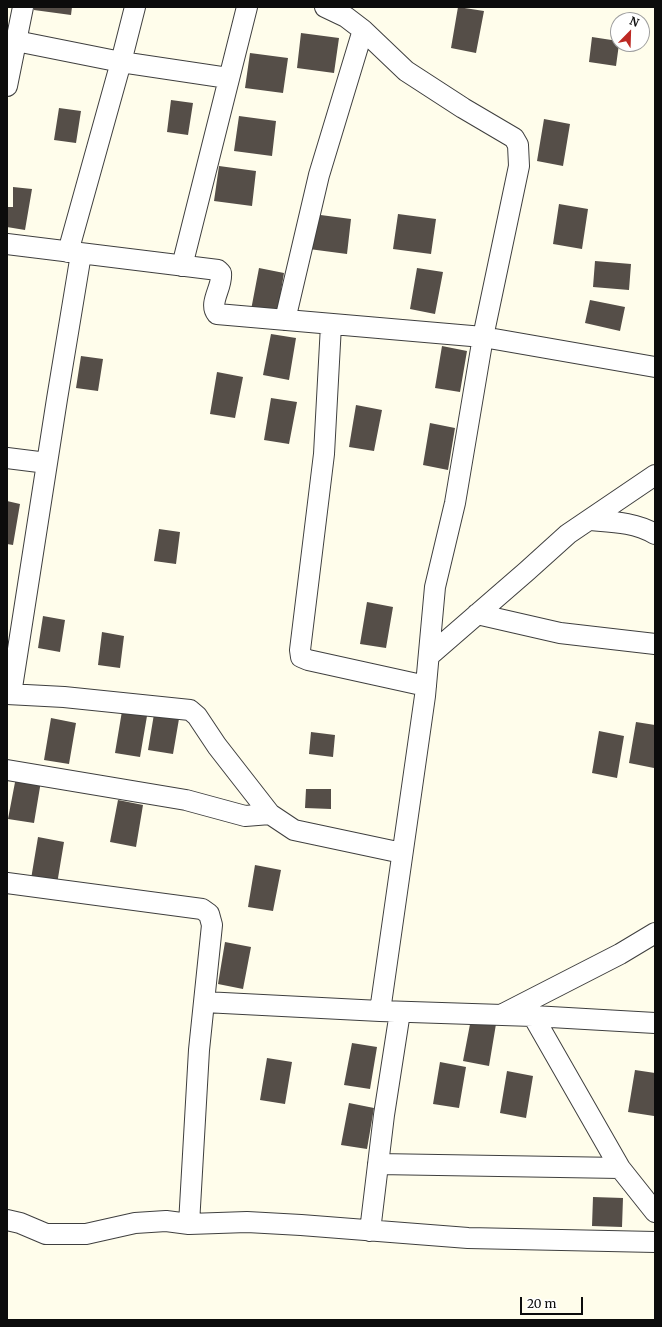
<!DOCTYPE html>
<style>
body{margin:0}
#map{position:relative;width:662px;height:1327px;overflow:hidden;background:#fffdeb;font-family:Merriweather,serif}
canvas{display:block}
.frame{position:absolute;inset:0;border:8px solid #0c0c0c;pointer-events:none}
.north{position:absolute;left:610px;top:12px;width:40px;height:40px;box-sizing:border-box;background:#fff;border:1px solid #9e9e9e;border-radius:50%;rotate:23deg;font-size:11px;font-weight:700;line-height:16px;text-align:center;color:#0c0c0c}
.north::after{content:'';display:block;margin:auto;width:14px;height:18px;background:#bd2924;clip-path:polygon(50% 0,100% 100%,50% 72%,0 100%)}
.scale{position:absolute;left:520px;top:1297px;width:63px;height:18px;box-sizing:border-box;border:2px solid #0c0c0c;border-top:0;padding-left:5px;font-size:12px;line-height:14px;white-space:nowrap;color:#0c0c0c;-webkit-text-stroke:3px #fff;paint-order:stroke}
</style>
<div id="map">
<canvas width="662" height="1327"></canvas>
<div class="frame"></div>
<div class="north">N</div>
<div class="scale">20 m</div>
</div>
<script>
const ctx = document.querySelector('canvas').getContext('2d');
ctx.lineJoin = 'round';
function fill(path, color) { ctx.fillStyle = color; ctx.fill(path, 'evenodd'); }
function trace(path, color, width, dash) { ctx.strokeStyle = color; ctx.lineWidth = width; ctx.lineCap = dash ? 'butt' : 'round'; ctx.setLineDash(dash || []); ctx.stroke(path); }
fill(new Path2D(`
 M 34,7 L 72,7 L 71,15 L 34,10 Z
 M 458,7 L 484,11 L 476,53 L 451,48 Z
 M 301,33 L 339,38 L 334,73 L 297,68 Z
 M 592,37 L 618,41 L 618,44 L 619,44 L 616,66 L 589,62 Z
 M 250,53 L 288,58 L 283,93 L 245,88 Z
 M 171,100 L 193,103 L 188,135 L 167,132 Z
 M 59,108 L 81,111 L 76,143 L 54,140 Z
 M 239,116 L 276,121 L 272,156 L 234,151 Z
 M 544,119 L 570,124 L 563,166 L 537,161 Z
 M 219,166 L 256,171 L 252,206 L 214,201 Z
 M 13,187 L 32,189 L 25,230 L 7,227 L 7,207 L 13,207 Z
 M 559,204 L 588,209 L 582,249 L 553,244 Z
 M 313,214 L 351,219 L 347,254 L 309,249 Z
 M 398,214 L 436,219 L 431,254 L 393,249 Z
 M 595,261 L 631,264 L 629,290 L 593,287 Z
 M 259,268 L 284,273 L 277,315 L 251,310 Z
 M 417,268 L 443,272 L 435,314 L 410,309 Z
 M 590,300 L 625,307 L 620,331 L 585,323 Z
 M 271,334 L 296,338 L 289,380 L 263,375 Z
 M 442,346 L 467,351 L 460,392 L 435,388 Z
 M 81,356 L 103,359 L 98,391 L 76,388 Z
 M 217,372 L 243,377 L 235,418 L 210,414 Z
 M 271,398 L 297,402 L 289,444 L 264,440 Z
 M 356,405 L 382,410 L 374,451 L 349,447 Z
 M 430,423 L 455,428 L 448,470 L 423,465 Z
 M 7,501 L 20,504 L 13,545 L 7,544 Z
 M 159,529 L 180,532 L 176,564 L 154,561 Z
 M 367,602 L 393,607 L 386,648 L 360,644 Z
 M 43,616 L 65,620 L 60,652 L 38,648 Z
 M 102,632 L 124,636 L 120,668 L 98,665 Z
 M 155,708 L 180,713 L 173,754 L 148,750 Z
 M 122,711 L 147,716 L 140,757 L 115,753 Z
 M 51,718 L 76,723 L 69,764 L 44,760 Z
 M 636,722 L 655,725 L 654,768 L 629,763 Z
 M 599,731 L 624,736 L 617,778 L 592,773 Z
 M 311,732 L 335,735 L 333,757 L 309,754 Z
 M 16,777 L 41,781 L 34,823 L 8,819 Z
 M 306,789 L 331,789 L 331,809 L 305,808 Z
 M 118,800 L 143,805 L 136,847 L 110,842 Z
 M 38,837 L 64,842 L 57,884 L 31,879 Z
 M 255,865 L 281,870 L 273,911 L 248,907 Z
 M 225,942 L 251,947 L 243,989 L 218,984 Z
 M 471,1019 L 496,1024 L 489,1066 L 463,1061 Z
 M 352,1043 L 377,1047 L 370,1089 L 344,1085 Z
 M 267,1058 L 292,1062 L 285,1104 L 260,1100 Z
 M 440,1062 L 466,1067 L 459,1108 L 433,1104 Z
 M 635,1070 L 655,1073 L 655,1108 L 654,1116 L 628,1112 Z
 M 507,1071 L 533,1076 L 526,1118 L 500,1113 Z
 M 349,1103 L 374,1108 L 367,1149 L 341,1145 Z
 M 593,1197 L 623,1198 L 622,1227 L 592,1226 Z`), '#554e48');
const minor = new Path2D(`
 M 325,7 L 346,17 L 363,30 L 406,71 L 463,108 L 514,138 L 518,145 L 519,166 L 483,337 L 455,503 L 435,587 L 425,696 L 380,1011
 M 16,41 L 121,62 L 228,78
 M 7,86 L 23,7
 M 7,244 L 218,270 L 221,273 C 223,287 208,303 217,314 L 483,337 L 655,367
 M 68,252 L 121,62 L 135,7
 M 182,266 L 247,7
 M 285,320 L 319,175 L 363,30
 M 331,325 L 324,454 L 300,650 L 301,657 L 308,660 L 426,686
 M 7,458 L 47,463
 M 589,520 C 612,522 634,522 655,534
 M 477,614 L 560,633 L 655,644
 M 429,656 L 527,571 L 568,534 L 655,475
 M 7,694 L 64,697 L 190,710 L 197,716 L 217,746 L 270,814 L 294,830 L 402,853
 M 11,694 L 57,399 L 81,254
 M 7,770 L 186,800 L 245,816 L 270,814
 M 7,883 L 202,909 L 209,914 L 212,925 L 199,1050 L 189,1224
 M 204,1002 L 380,1011 L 533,1016 L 655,1023
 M 503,1014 L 620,954 L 655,933
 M 533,1016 L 620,1168 L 655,1212
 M 378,1164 L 620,1168
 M 7,1220 L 20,1223 L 46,1234 L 86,1234 L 135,1223 L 166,1221 L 189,1224 L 247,1222 L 301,1225 L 468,1238 L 655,1242
 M 370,1231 L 384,1115 L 400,1012`);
trace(minor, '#3f3f3f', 22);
trace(minor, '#fff', 20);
</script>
